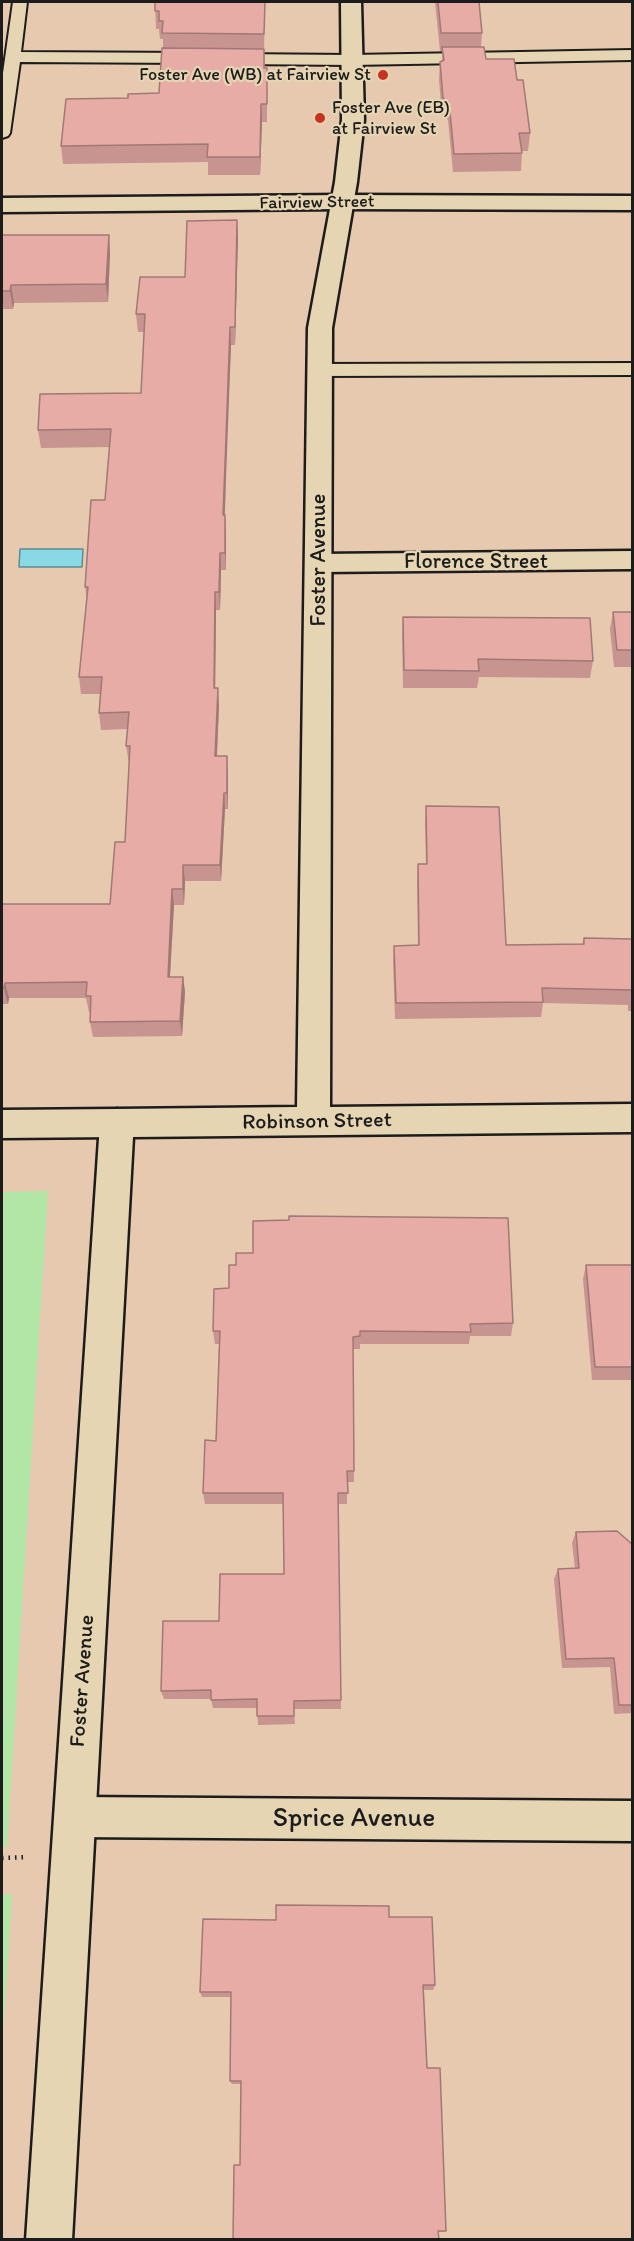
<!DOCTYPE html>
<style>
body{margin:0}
#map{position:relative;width:634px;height:2241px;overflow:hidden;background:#e6c9ae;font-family:Itim,sans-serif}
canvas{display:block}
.frame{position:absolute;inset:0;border:3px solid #1c1c1c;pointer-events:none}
</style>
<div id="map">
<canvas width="634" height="2241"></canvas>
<div class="frame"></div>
</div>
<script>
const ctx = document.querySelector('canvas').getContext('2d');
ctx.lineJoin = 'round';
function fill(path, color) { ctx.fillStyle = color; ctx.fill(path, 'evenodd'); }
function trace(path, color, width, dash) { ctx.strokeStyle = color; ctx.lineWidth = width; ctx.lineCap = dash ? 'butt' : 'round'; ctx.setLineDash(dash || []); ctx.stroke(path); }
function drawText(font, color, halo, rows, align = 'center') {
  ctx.font = font + ' Itim,sans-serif'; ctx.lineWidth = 4.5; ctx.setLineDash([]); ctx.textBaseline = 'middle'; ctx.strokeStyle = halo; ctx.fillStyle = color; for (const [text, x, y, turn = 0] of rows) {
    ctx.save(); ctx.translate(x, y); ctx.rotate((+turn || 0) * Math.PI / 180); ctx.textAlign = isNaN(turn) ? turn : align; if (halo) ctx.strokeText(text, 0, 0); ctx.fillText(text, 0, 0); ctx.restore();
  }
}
fill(new Path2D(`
 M 48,1191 L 7,1847 L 2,1847 L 2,1192 Z
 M 2,1894 L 12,1894 L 2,2051 Z`), '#b1e6a7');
const water = new Path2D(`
 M 20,549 L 83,549 L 82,567 L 19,567 Z`);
fill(water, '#89d8e6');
trace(water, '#5d8d95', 1.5);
const service = new Path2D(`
 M 13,2 L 27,2 L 21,52 L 192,53 L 200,58 L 192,63 L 20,62 L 10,133 L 8,136 L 2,138 L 2,80 Z
 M 632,50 L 632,60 L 352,65 L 233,64 L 225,59 L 233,54 L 352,55 Z
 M 632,363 L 632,375 L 319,376 L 313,374 L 310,370 L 313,366 L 319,364 Z`);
const minor = new Path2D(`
 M 342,195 L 632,196 L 632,210 L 342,209 L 2,212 L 2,198 Z
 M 632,551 L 632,569 L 319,572 L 310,570 L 306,563 L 310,556 L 319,554 Z
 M 117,1109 L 129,1113 L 134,1123 L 129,1133 L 117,1137 L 2,1138 L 2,1110 Z
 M 75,1797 L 632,1801 L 632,1841 L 75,1837 L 61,1831 L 55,1817 L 61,1803 Z`);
const tertiary = new Path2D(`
 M 341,2 L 361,2 L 364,120 L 357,182 L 332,328 L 330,1107 L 632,1104 L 632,1132 L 133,1137 L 72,2240 L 26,2240 L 100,1123 L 105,1113 L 117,1109 L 297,1107 L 308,328 L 335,182 L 342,120 Z`);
trace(service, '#1c1c1c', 4);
trace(minor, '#1c1c1c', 5);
trace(tertiary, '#1c1c1c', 5);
trace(new Path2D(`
 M 2,1858 L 28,1857`), '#1c1c1c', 4.5, [1.5, 5]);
fill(service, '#e6d5b2');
fill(minor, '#e6d5b2');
fill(tertiary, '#e6d5b2');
fill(new Path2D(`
 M 155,2 L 265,2 L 264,52 L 265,68 L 267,68 L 267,122 L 262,122 L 260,175 L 208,175 L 208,162 L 63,164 L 61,146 L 128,98 L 159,93 L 163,48 L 163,39 L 160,39 L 159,29 L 156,29 Z
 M 435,2 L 479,2 L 482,33 L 481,47 L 486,59 L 517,80 L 530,133 L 528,151 L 522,151 L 521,171 L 453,172 L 448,120 L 442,116 L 439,80 L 440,62 L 442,61 L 442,51 L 440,51 Z
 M 237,220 L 238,238 L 235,345 L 231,345 L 226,455 L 225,515 L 226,533 L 226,570 L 221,570 L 220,610 L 216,610 L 215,688 L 219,705 L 217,756 L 228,772 L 228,809 L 225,809 L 221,881 L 185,881 L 184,905 L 174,905 L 170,977 L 183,977 L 185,992 L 182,1036 L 93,1037 L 90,1022 L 90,1012 L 89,1012 L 86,998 L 9,998 L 8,1004 L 2,1004 L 2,904 L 110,904 L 125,842 L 129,763 L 126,746 L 128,729 L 101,730 L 99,713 L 100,694 L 81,694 L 79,677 L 87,599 L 85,587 L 105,500 L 110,447 L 41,448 L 38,430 L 141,393 L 144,332 L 138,332 L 136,314 L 185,277 Z
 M 2,235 L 109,235 L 110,253 L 108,302 L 14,303 L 13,309 L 2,309 Z
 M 613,612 L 633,612 L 633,667 L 614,667 L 610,629 Z
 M 403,617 L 593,661 L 590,678 L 479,677 L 477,688 L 403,688 L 402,635 Z
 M 426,806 L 506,945 L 582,944 L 584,938 L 633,939 L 633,1011 L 628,1011 L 628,1005 L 543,1003 L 541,1017 L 395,1019 L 393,962 L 394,946 L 418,946 L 417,880 L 418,864 L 426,864 L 425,823 Z
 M 586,1265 L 633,1265 L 633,1380 L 592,1380 L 583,1279 Z
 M 214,1289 L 513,1323 L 511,1336 L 470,1336 L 469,1344 L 360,1344 L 360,1349 L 353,1349 L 354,1482 L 347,1482 L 347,1504 L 338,1504 L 341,1709 L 294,1709 L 295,1724 L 258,1725 L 257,1708 L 213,1708 L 211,1699 L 164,1699 L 161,1691 L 219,1621 L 284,1574 L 283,1504 L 205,1504 L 203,1493 L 216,1441 L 219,1344 L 215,1344 L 213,1331 Z
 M 576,1532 L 633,1545 L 633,1713 L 614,1714 L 610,1667 L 562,1668 L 554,1579 L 558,1569 L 575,1568 L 572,1543 Z
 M 389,1917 L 435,1985 L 433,1990 L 424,1990 L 427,2068 L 446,2231 L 444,2232 L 438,2232 L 240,2165 L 241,2084 L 232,2084 L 230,2081 L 231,1997 L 202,1997 L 200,1992 L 276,1920 Z`), '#c7948f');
fill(new Path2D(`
 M 261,104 L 262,122 L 260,175 L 260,157 Z
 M 237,220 L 238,238 L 235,345 L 235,327 Z
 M 109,235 L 110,253 L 108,302 L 106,284 Z
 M 11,285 L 14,303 L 13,309 L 10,291 Z
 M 230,327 L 231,345 L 224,533 L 223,515 Z
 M 225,515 L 226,533 L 226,570 L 225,553 Z
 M 220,553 L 221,570 L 220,610 L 219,592 Z
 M 215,592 L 216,610 L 215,705 L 214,688 Z
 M 218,688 L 219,705 L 216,773 L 215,756 Z
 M 227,756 L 228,772 L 228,809 L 227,793 Z
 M 224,793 L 225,809 L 221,881 L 220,865 Z
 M 183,865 L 185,881 L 184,905 L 183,889 Z
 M 172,889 L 174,905 L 169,992 L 168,977 Z
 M 183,977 L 185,992 L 182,1036 L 180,1021 Z
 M 5,983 L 9,998 L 8,1004 L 4,988 Z`), '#a27874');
const building = new Path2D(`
 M 155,2 L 265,2 L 264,34 L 162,33 L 163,21 L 159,21 L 159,11 L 155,11 Z
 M 438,2 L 479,2 L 482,33 L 441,33 Z
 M 442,47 L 484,47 L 486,59 L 514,59 L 517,80 L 523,80 L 530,133 L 519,133 L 522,153 L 454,154 L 449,102 L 443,98 L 440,62 L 444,60 Z
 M 162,48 L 264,49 L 264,68 L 267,68 L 267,104 L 261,104 L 260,157 L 207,157 L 208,144 L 61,146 L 66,99 L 128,98 L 128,94 L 159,93 Z
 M 237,220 L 235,327 L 230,327 L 226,438 L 223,515 L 225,515 L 225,553 L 220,553 L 219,592 L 215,592 L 214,688 L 218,688 L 215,756 L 227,756 L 227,793 L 224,793 L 220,865 L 183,865 L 183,889 L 172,889 L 168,977 L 183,977 L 180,1021 L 90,1022 L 91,996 L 86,996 L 87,982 L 5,983 L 4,988 L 2,988 L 2,904 L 110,904 L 115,842 L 125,842 L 130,746 L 126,746 L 129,712 L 99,713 L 102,677 L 79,677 L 88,587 L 85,587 L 91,500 L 105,500 L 111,429 L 38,430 L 40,394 L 141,393 L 145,314 L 136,314 L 140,277 L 185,277 L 187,221 Z
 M 2,235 L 109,235 L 106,284 L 11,285 L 10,291 L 2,291 Z
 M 613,612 L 633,612 L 633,650 L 617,650 Z
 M 403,617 L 590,618 L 593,661 L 478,659 L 479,671 L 404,670 Z
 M 426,806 L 499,807 L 506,945 L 584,944 L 584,938 L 633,939 L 633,996 L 632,990 L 542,988 L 543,1002 L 396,1003 L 394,946 L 419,945 L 418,864 L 427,864 Z
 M 289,1216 L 508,1218 L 513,1323 L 470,1324 L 471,1332 L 360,1331 L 360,1336 L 353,1337 L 354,1471 L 347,1471 L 348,1493 L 338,1493 L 341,1700 L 294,1701 L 294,1716 L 257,1716 L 257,1699 L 211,1700 L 211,1690 L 161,1691 L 163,1621 L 219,1621 L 220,1574 L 284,1574 L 283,1493 L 203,1493 L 205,1440 L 216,1441 L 220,1331 L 213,1331 L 214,1289 L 229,1288 L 229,1265 L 236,1265 L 236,1253 L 253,1253 L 253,1221 L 289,1220 Z
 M 586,1265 L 633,1265 L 633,1367 L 595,1367 Z
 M 617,1531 L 633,1545 L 633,1705 L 619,1705 L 614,1658 L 566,1659 L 558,1569 L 579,1568 L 576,1532 Z
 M 276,1905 L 389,1906 L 389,1917 L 432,1917 L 435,1985 L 423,1985 L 427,2068 L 440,2068 L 446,2231 L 438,2231 L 439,2240 L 233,2240 L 234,2165 L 240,2165 L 241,2081 L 230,2081 L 231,1992 L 200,1992 L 203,1919 L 276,1920 Z`);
fill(building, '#e7aca6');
trace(building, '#a27874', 1.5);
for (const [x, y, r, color] of [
 [383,75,6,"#c8321e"],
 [320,118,6,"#c8321e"]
]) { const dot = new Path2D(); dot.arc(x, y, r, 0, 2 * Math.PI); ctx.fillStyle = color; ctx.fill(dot); trace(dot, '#e6d5b2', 2); }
drawText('18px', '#1c1c1c', '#e6d5b2', [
 ["Foster Ave (WB) at Fairview St",371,75],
 ["Foster Ave (EB)",332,108,"left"],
 ["at Fairview St",332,129,"left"]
], 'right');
drawText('18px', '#1c1c1c', '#e6d5b2', [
 ["Fairview Street",317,203,-1]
]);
drawText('22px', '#1c1c1c', '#e6d5b2', [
 ["Foster Avenue",319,560,-90],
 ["Florence Street",476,562],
 ["Robinson Street",317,1122,-1],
 ["Foster Avenue",83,1681,-86]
]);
drawText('27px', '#1c1c1c', '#e6d5b2', [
 ["Sprice Avenue",354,1819]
]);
</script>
